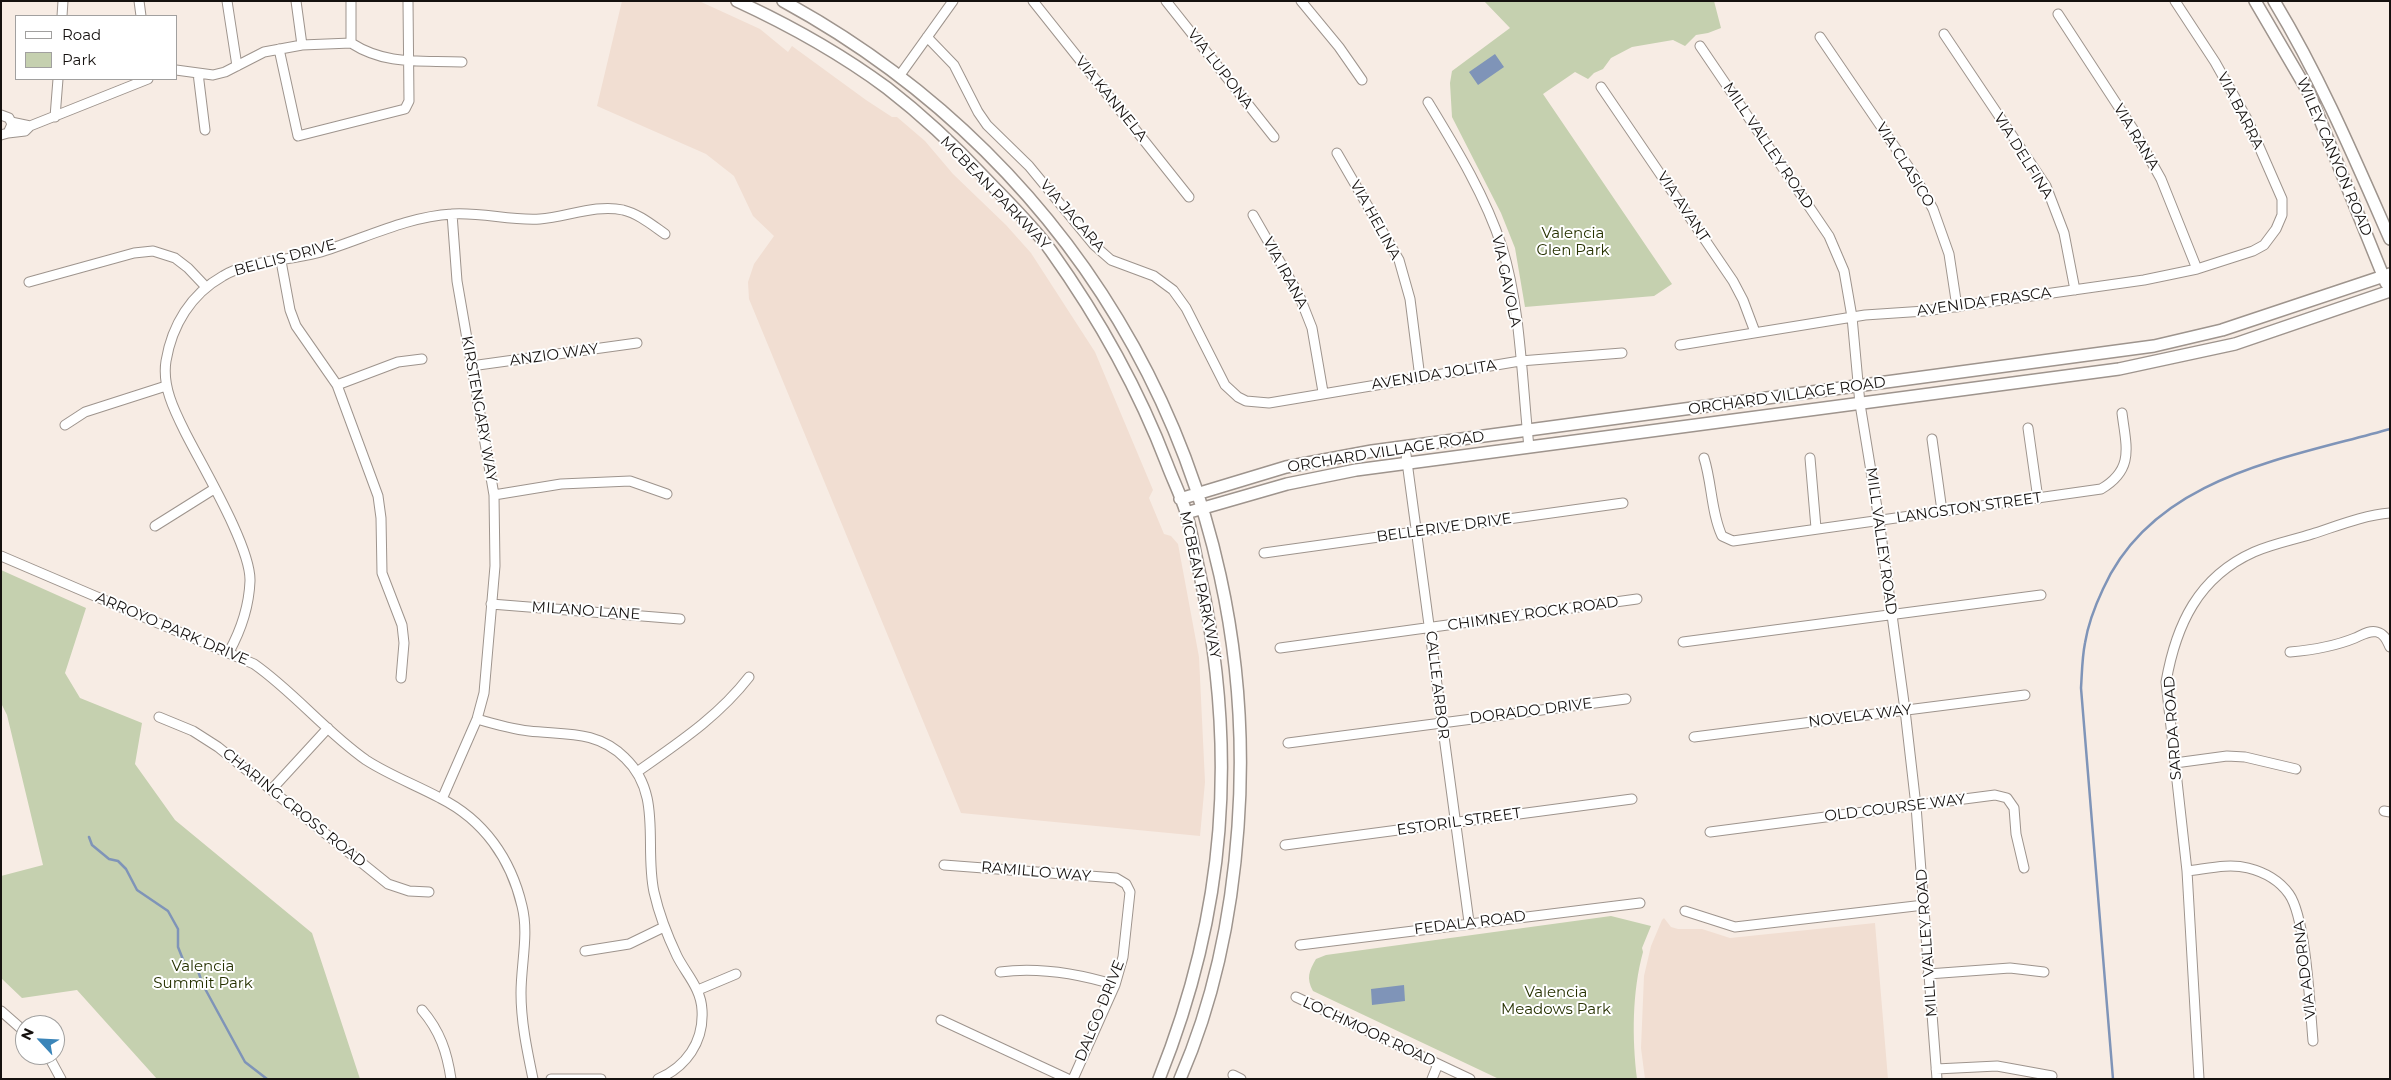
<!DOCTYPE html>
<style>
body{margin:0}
#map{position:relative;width:2391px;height:1080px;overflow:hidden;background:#f7ece4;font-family:Montserrat,sans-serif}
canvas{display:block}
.frame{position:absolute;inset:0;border:2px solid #15110f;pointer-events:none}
.legend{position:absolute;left:15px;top:15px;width:162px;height:65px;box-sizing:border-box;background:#fff;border:1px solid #a1a09f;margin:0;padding:6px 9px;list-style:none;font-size:15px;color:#15110f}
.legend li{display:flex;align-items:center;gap:10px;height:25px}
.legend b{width:25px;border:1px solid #a1a09f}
.north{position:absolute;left:15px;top:1015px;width:50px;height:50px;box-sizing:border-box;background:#fff;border:1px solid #a1a09f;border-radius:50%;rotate:295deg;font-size:14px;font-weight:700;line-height:20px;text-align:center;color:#15110f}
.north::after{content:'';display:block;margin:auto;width:18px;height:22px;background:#3b85b9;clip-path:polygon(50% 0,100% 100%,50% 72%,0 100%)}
</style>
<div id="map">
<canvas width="2391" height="1080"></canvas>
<div class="frame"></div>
<ul class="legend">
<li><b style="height:6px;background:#fff"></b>Road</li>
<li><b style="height:14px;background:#c5d0af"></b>Park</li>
</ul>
<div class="north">N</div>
</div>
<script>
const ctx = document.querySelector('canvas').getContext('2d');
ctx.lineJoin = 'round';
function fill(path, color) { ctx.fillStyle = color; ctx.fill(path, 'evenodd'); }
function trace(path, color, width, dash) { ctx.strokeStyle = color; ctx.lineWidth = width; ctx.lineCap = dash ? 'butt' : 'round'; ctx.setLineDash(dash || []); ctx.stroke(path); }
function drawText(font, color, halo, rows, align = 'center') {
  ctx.font = font + ' Montserrat,sans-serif'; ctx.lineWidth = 4; ctx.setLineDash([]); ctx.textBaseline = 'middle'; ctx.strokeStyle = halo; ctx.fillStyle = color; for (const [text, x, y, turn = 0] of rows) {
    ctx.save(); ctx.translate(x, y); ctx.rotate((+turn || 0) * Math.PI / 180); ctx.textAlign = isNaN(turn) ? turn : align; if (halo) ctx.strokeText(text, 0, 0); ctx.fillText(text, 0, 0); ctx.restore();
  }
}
fill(new Path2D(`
 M 622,1 L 699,1 L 760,29 L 788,52 L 792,46 L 866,100 L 892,117 L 897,117 L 925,141 L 953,174 L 1006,225 L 1031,253 L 1095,352 L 1153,490 L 1149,498 L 1164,534 L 1171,536 L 1178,544 L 1199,657 L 1205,782 L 1200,836 L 961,813 L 749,299 L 748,282 L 754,264 L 774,236 L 753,216 L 734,176 L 706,154 L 597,106 Z
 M 1664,918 L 1671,927 L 1678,929 L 1702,929 L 1730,938 L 1875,923 L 1888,1079 L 1645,1079 L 1641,1048 L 1644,976 L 1651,946 L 1662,920 Z`), '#f1ded2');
fill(new Path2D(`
 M 1484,1 L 1714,1 L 1721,28 L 1708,33 L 1696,35 L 1685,46 L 1673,40 L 1632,47 L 1611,58 L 1603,69 L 1594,73 L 1588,79 L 1575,72 L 1543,94 L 1672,284 L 1654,296 L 1525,307 L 1515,248 L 1501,213 L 1452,117 L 1450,83 L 1452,71 L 1510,28 Z
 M 1,570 L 86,608 L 65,673 L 80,698 L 142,723 L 135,764 L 175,820 L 312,933 L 360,1079 L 157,1079 L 77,990 L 22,998 L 1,978 L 1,876 L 43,865 L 7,715 L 1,703 Z
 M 1611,916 L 1651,926 L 1642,948 L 1643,952 C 1632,992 1632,1038 1637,1079 L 1499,1079 L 1313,991 C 1306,978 1309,971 1316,959 L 1326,955 Z`), '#c5d0af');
fill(new Path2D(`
 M 1495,54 L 1504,67 L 1478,85 L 1469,72 Z
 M 1404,985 L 1405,1001 L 1372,1005 L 1371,989 Z`), '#7f94b8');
trace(new Path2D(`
 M 89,837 L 92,845 L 109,859 L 118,861 L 126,869 L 137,890 L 168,911 L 178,929 L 178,947 L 186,967 L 198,971 L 203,985 L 245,1062 L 267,1079
 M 2113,1079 L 2081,688 C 2082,673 2082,658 2085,643 C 2088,624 2095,606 2103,589 C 2153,477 2284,459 2390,429`), '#7f94b8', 2.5);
const street = new Path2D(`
 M 139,1 L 141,16
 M 227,1 L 237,66
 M 296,1 L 302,45
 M 1033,1 L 1189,197
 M 1166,1 L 1274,137
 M 1301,1 L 1339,47 L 1362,80
 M 2058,14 L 2133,129 L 2161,179 L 2197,269
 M 62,16 L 63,1
 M 1944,34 L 2046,186 L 2064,233 L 2075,290
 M 927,37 L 954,65 L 978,112 L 987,125 L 1029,166 L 1094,245 L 1111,260 L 1154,276 L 1173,290 L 1186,308 L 1225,385 L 1238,397 L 1246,401 L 1269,403 L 1520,361 L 1622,353
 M 1820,37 L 1914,175 L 1933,209 L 1949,254 L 1957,307
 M 351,43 C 387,66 421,60 462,62
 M 1700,46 L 1829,236 L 1844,271 L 1852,317 L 1860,404 L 1879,520 L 1905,710 L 1916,806 L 1937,1079
 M 279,49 L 298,136 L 405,109 L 409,101 L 408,1
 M 176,70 L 213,75 L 225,72 L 264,52 L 302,45 L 351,43 L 351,1
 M 198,73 L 205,130
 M 900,75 L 953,1
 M 1601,87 L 1733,281 L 1743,300 L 1755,332
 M 1428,102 C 1456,148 1485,195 1502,247 C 1521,308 1522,384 1529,447
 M 1,115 L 9,118 L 12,124 L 8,133 L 1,135
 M 55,117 L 58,79
 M 11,122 L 30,126
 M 8,133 L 25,131 L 30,126 L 148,79
 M 1337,153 L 1399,260 L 1410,299 L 1420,378
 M 1253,215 L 1299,295 L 1312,328 L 1323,392
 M 281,261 L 290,310 L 296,326 L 337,385 L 378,496 L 381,518 L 382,573 L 402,625 L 404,643 L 401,678
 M 29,282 L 134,253 L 153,251 L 175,258 L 188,268 L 206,287
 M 1680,345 L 1865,315 L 1925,311 L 2144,280 L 2197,269 L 2253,251 L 2264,245 L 2276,229 L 2282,215 L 2282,199 L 2247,119 L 2215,62 L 2175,1
 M 471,366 L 637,343
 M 337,385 L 398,362 L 422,359
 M 65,425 L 85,412 L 166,386
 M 2028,428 L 2038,499
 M 1932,439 L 1942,511
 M 1405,447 L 1469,922
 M 1704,458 C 1712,483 1711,512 1722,536 L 1733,541 L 2101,489 C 2135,469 2126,446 2122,413
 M 1810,458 L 1816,528
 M 494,495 L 561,484 L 630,481 L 667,494
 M 155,526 L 214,489
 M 1264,553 L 1623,503
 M 1,556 L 254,664 C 294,692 326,732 366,760 C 389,775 416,785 440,798 C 484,820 511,859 522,906 C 529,934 521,964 521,993 C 521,1022 527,1050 533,1079
 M 491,604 L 680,619
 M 1683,642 L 2041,595
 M 1280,648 L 1637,599
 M 229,652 C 241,630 249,607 250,581 C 251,547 202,466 185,432 C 174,410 162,386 166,361 C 172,325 191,294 223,276 C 250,260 287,261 317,253 C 362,240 404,217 452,214 C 482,212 511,221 540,219 C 567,217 596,204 623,210 C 639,214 652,225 665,234
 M 2290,652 C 2313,650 2333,647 2355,638 C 2362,635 2369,630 2377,632 C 2385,634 2387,641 2390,647
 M 159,717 L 193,731 L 218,747 L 388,884 L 409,891 L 429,892
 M 477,719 C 494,724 511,729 529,731 C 565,735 597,730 625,758 C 663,794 644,846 654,892 C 659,914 667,935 677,956 C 686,974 701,988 702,1010 C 704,1042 686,1067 658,1079
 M 1694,737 L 2025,695
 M 1288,743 L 1626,699
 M 2175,763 L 2227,756 L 2245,757 L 2296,769
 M 637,772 C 678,743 718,717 749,677
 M 272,789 L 328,728
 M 442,799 L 477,719 L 484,693 L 495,566 L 494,495 L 457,281 L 452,214
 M 2384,811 L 2390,812
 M 1710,832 L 1995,795 L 2007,798 L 2014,808 L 2016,834 L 2024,868
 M 1285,845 L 1632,799
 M 944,865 L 1116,878 L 1126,884 L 1130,892 L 1123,957 L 1115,985 L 1073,1079
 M 2187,871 C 2206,869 2228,863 2248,868 C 2264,872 2279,880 2289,894 C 2306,918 2310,1007 2313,1041
 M 1685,911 L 1735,927 L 1924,905
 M 1300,945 L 1640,903
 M 585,951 L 629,944 L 664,927
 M 1000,972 C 1039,967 1076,973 1115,985
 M 1928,974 L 2010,968 L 2044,972
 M 698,990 L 736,974
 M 1296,997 L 1470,1079
 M 422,1010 C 440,1031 447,1052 451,1079
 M 1,1011 L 25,1032
 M 941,1020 L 1068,1079
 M 48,1055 L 61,1079
 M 1936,1069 L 1997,1066 L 2052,1076
 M 1233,1075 L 1241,1079
 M 551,1079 L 601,1079
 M 1432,1079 L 1438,1064
 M 2199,1079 L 2187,871 L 2166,682 C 2176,625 2198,577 2254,552 C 2272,544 2293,540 2312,534 C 2337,526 2364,515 2390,513`);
const secondary = new Path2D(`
 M 737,1 C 789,25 841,54 887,88 C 922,115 956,147 986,179 C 1008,202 1032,225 1051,251 C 1098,317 1138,388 1167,464 C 1173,480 1181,496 1186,512 C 1192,533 1195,554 1200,575 C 1238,751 1226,912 1159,1079
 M 783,1 C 1086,166 1263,482 1238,827 C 1232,912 1214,1001 1180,1079
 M 2255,1 L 2310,95 L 2386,283
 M 2274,1 C 2320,77 2354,157 2390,239
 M 1180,499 L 1286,467 L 1372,451 L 2154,346 L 2222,330 L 2390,274
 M 1186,513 L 1287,484 L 1356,470 L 2119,369 L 2235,344 L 2390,291`);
trace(street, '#9e948d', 11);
trace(secondary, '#9e948d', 14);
trace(street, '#fff', 9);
trace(secondary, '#fff', 11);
drawText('15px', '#15110f', '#fff', [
 ["VIA LUPONA",1220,69,52],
 ["VIA KANNELA",1111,99,51],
 ["VIA BARRA",2240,111,63],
 ["VIA RANA",2136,137,59],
 ["MILL VALLEY ROAD",1768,146,56],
 ["VIA DELFINA",2023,156,58],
 ["WILEY CANYON ROAD",2334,157,67],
 ["VIA CLASICO",1905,165,58],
 ["MCBEAN PARKWAY",995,193,46],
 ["VIA AVANT",1683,207,56],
 ["VIA JACARA",1072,216,49],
 ["VIA HELINA",1375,220,61],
 ["BELLIS DRIVE",285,258,-15],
 ["VIA IRANA",1285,273,62],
 ["VIA GAVOLA",1506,281,78],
 ["AVENIDA FRASCA",1984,302,-8],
 ["ANZIO WAY",554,355,-8],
 ["AVENIDA JOLITA",1434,375,-9],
 ["ORCHARD VILLAGE ROAD",1787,396,-8],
 ["KIRSTENGARY WAY",479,409,80],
 ["ORCHARD VILLAGE ROAD",1386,452,-9],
 ["LANGSTON STREET",1969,508,-8],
 ["BELLERIVE DRIVE",1444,528,-8],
 ["MILL VALLEY ROAD",1881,541,82],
 ["MCBEAN PARKWAY",1200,585,78],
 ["MILANO LANE",586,611,4],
 ["CHIMNEY ROCK ROAD",1533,614,-8],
 ["ARROYO PARK DRIVE",172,629,23],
 ["CALLE ARBOR",1437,685,83],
 ["DORADO DRIVE",1531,711,-7],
 ["NOVELA WAY",1860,716,-7],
 ["SARDA ROAD",2173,728,-94],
 ["CHARING CROSS ROAD",294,808,39],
 ["OLD COURSE WAY",1895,808,-7],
 ["ESTORIL STREET",1459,822,-8],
 ["RAMILLO WAY",1036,872,5],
 ["FEDALA ROAD",1470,923,-7],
 ["MILL VALLEY ROAD",1927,943,-94],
 ["VIA ADORNA",2305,970,-97],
 ["DALGO DRIVE",1100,1011,-68],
 ["LOCHMOOR ROAD",1369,1032,25]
]);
drawText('15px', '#263100', '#fff', [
 ["Valencia",1573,234],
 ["Glen Park",1573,251],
 ["Valencia",203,967],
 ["Summit Park",203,984],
 ["Valencia",1556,993],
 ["Meadows Park",1556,1010]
]);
</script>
